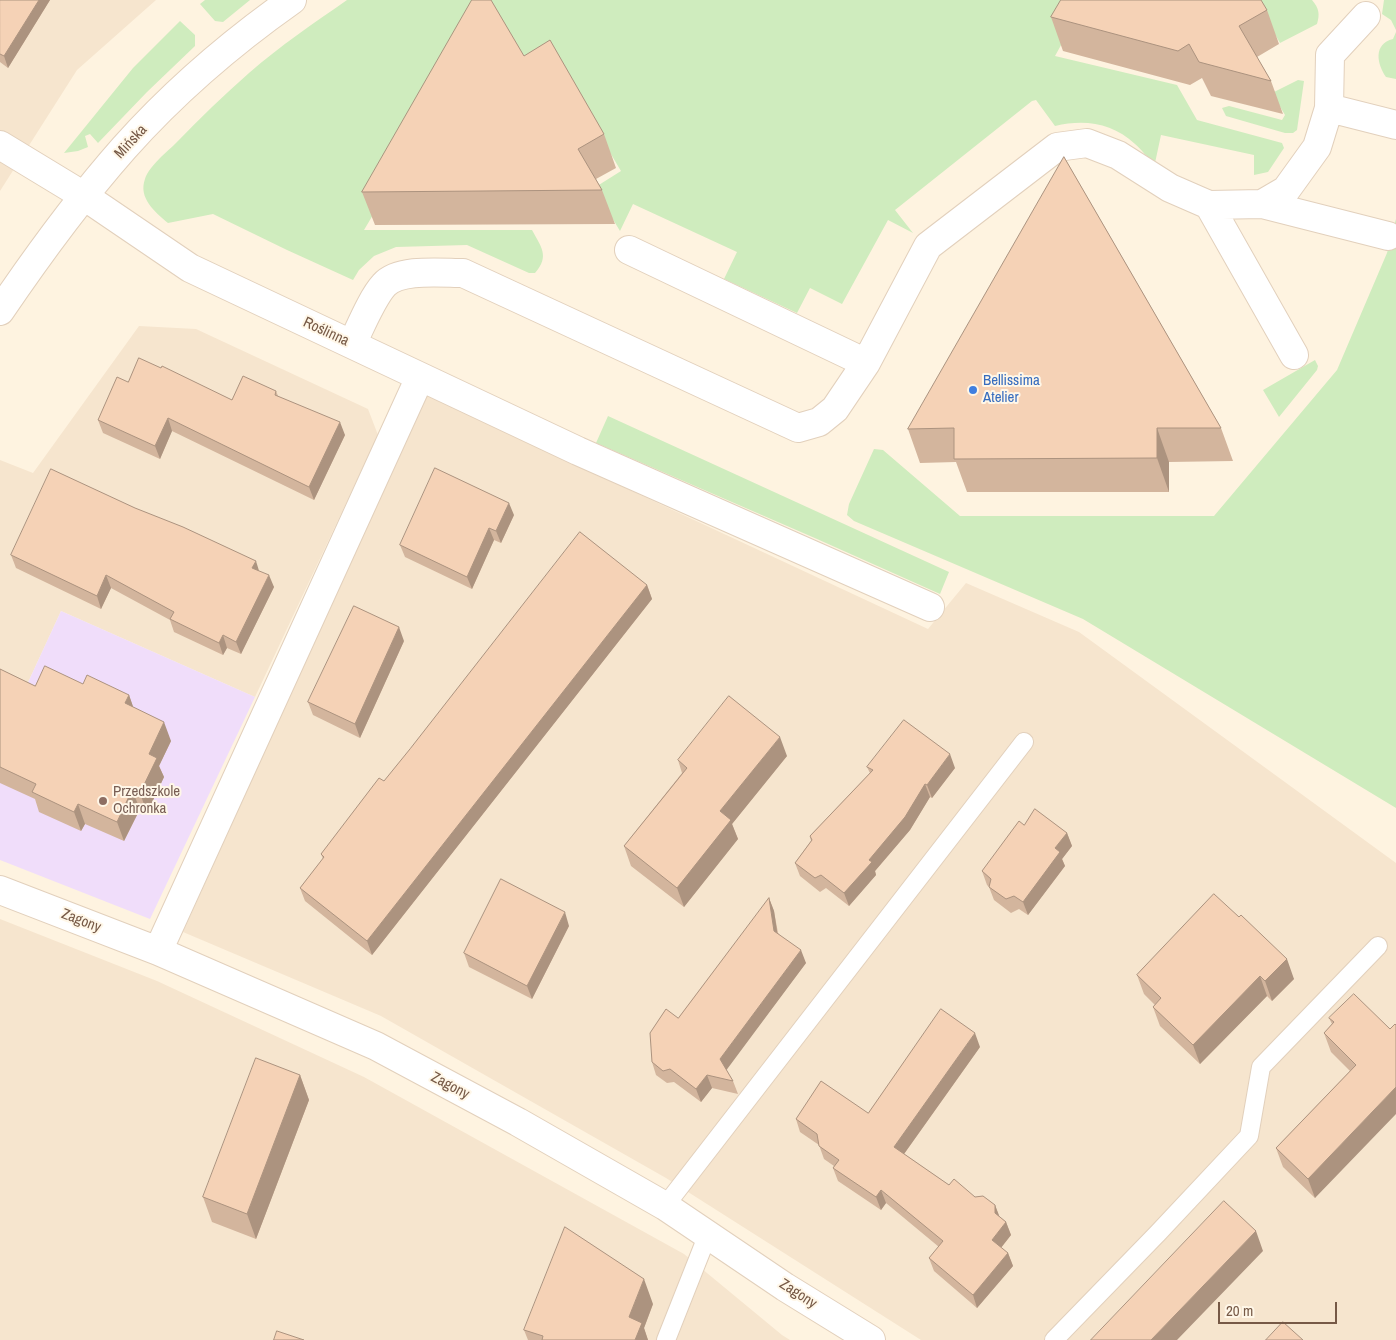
<!DOCTYPE html>
<meta charset="utf-8">
<style>
body{margin:0}
#map{position:relative;width:1396px;height:1340px;overflow:hidden;background:#fef3e0;font-family:"Archivo Narrow",sans-serif}
canvas{display:block}
.scale{position:absolute;left:1218px;top:1302px;width:119px;height:22px;box-sizing:border-box;border:2px solid #765946;border-top:0;padding-left:6px;font-size:15px;line-height:18px;white-space:nowrap;color:#765946;-webkit-text-stroke:4px #fff7e8;paint-order:stroke}
</style>
<div id="map">
<canvas width="1396" height="1340"></canvas>
<div class="scale">20 m</div>
</div>
<script>
const ctx = document.querySelector('canvas').getContext('2d');
ctx.lineJoin = 'round';
function fill(path, color) { ctx.fillStyle = color; ctx.fill(path, 'evenodd'); }
function trace(path, color, width, dash) { ctx.strokeStyle = color; ctx.lineWidth = width; ctx.lineCap = dash ? 'butt' : 'round'; ctx.setLineDash(dash || []); ctx.stroke(path); }
function drawText(font, color, halo, rows, align = 'center') {
  ctx.font = font + ' "Archivo Narrow",sans-serif'; ctx.lineWidth = 4; ctx.setLineDash([]); ctx.textBaseline = 'middle'; ctx.strokeStyle = halo; ctx.fillStyle = color; for (const [text, x, y, turn = 0] of rows) {
    ctx.save(); ctx.translate(x, y); ctx.rotate((+turn || 0) * Math.PI / 180); ctx.textAlign = isNaN(turn) ? turn : align; if (halo) ctx.strokeText(text, 0, 0); ctx.fillText(text, 0, 0); ctx.restore();
  }
}
fill(new Path2D(`
 M 0,0 L 156,0 L 77,70 L 0,191 Z
 M 139,326 L 196,329 L 368,409 L 378,435 L 255,697 L 61,611 L 0,743 L 0,460 L 33,473 Z
 M 426,395 L 928,629 L 966,583 L 1079,632 L 1396,863 L 1396,1340 L 921,1340 L 666,1178 L 381,1016 L 183,932 Z
 M 0,919 L 157,981 L 364,1077 L 684,1254 L 782,1335 L 790,1340 L 0,1340 Z`), '#f6e5ce');
fill(new Path2D(`
 M 61,611 L 255,697 L 150,919 L 0,860 L 0,743 Z`), '#f0ddfa');
fill(new Path2D(`
 M 205,0 L 250,0 L 223,22 L 215,21 L 200,4 Z
 M 347,0 L 1086,0 L 1055,56 L 1177,85 L 1197,120 L 1282,143 L 1284,148 L 1268,172 L 1254,175 L 1254,155 L 1161,135 L 1155,163 C 1147,158 1142,150 1135,144 C 1112,123 1085,119 1055,126 L 1036,100 L 1032,101 L 895,210 L 913,233 L 888,220 L 842,304 L 810,288 L 797,313 L 724,279 L 737,252 L 633,204 L 620,231 L 594,188 L 621,171 L 562,72 L 536,87 L 493,13 L 364,230 L 532,230 C 541,247 550,256 535,273 L 529,273 L 467,245 L 396,247 L 374,256 L 359,270 L 353,280 L 287,250 L 213,214 L 168,223 C 155,212 138,198 145,179 C 149,166 168,151 177,142 C 200,118 224,95 249,73 C 280,46 314,23 347,0 Z
 M 1255,0 L 1312,0 C 1319,8 1320,14 1317,24 L 1280,43 Z
 M 1384,0 L 1396,0 L 1396,30 L 1391,20 L 1382,14 Z
 M 180,21 L 195,35 L 195,46 L 147,92 L 98,143 L 90,134 L 85,136 L 88,147 L 78,151 L 64,153 L 133,68 Z
 M 1396,32 L 1396,79 L 1386,77 C 1377,64 1373,44 1393,39 Z
 M 1298,80 L 1304,81 L 1297,130 L 1293,133 L 1285,133 L 1226,116 L 1222,108 L 1229,106 L 1282,120 L 1285,115 L 1272,93 Z
 M 1396,219 L 1396,808 L 1083,619 L 854,521 L 847,515 L 849,504 L 874,449 L 883,450 L 960,516 L 1214,516 L 1337,370 L 1387,253 Z
 M 1315,360 L 1318,366 L 1317,370 L 1279,417 L 1263,390 Z
 M 608,416 L 949,572 L 940,594 L 817,539 L 596,443 Z`), '#cfecbe');
const service = new Path2D(`
 M 665,1206 L 1024,742
 M 666,1340 L 708,1234
 M 1054,1340 L 1158,1233 L 1249,1136 L 1261,1067 L 1378,946`);
const minor = new Path2D(`
 M 1329,108 L 1396,125
 M 0,145 L 84,196 L 190,268 L 578,451 L 930,607
 M 1262,204 L 1388,236
 M 1209,205 L 1294,355
 M 629,250 L 866,363
 M 352,344 C 360,328 372,298 384,285 C 399,268 442,273 463,273 L 798,428 L 819,422 L 835,409 L 866,363 L 928,246 L 1057,147 L 1087,143 L 1118,155 L 1170,188 L 1209,205 L 1262,204 L 1286,190 L 1317,147 L 1329,108 L 1330,55 L 1366,16
 M 0,890 L 158,951 L 376,1046 L 518,1122 L 665,1206 L 785,1287 L 871,1340
 M 158,951 L 420,377`);
const tertiary = new Path2D(`
 M 0,311 C 38,255 79,199 124,148 C 173,93 231,43 292,0`);
trace(service, '#e2d0bc', 20);
trace(minor, '#e2d0bc', 30);
trace(tertiary, '#e2d0bc', 30);
trace(service, '#fff', 18);
trace(minor, '#fff', 28);
trace(tertiary, '#fff', 28);
fill(new Path2D(`
 M 0,0 L 50,0 L 8,68 L 0,62 Z
 M 1267,10 L 1279,44 L 1257,57 L 1271,81 L 1283,114 L 1211,96 L 1202,78 L 1190,85 L 1063,51 L 1051,17 Z
 M 524,56 L 604,134 L 616,168 L 596,179 L 602,190 L 615,224 L 375,225 L 362,192 Z
 M 1064,157 L 1221,428 L 1233,461 L 1169,462 L 1169,492 L 967,492 L 956,462 L 920,463 L 908,429 Z
 M 128,382 L 232,400 L 276,391 L 278,396 L 345,435 L 314,500 L 172,431 L 160,459 L 103,433 L 98,420 Z
 M 514,515 L 501,543 L 494,540 L 472,589 L 405,557 L 400,545 Z
 M 11,555 L 259,571 L 274,587 L 241,654 L 227,648 L 223,655 L 174,632 L 170,620 L 111,588 L 101,609 L 16,568 Z
 M 647,585 L 652,599 L 372,955 L 305,901 L 300,888 L 323,859 L 321,854 L 384,781 Z
 M 404,641 L 360,738 L 313,715 L 308,702 Z
 M 0,669 L 35,686 L 83,684 L 129,695 L 133,707 L 171,741 L 159,766 L 164,777 L 147,813 L 140,809 L 124,841 L 85,824 L 81,831 L 39,812 L 35,799 L 0,783 Z
 M 787,756 L 732,824 L 738,839 L 684,907 L 631,866 L 624,846 L 682,773 L 678,760 Z
 M 867,767 L 955,768 L 932,798 L 930,797 L 910,830 L 875,871 L 876,875 L 849,906 L 826,888 L 820,892 L 800,876 L 795,863 L 811,841 L 810,836 L 870,773 Z
 M 1024,825 L 1067,833 L 1072,846 L 1062,859 L 1065,866 L 1028,915 L 1019,909 L 1011,913 L 994,900 L 989,887 L 987,885 L 982,871 Z
 M 1214,894 L 1294,979 L 1272,1001 L 1267,996 L 1200,1064 L 1160,1026 L 1153,1007 L 1155,1005 L 1144,994 L 1137,975 Z
 M 769,898 L 774,911 L 778,933 L 806,963 L 726,1069 L 733,1081 L 738,1094 L 712,1088 L 701,1102 L 674,1082 L 667,1083 L 656,1075 L 652,1062 Z
 M 569,926 L 532,999 L 469,967 L 464,953 Z
 M 1329,1018 L 1390,1029 L 1315,1198 L 1283,1167 L 1276,1148 L 1350,1071 L 1331,1052 L 1324,1033 L 1332,1024 Z
 M 980,1047 L 904,1154 L 949,1185 L 975,1197 L 995,1205 L 999,1216 L 1006,1222 L 1011,1235 L 1001,1248 L 1008,1253 L 1013,1266 L 977,1308 L 934,1271 L 929,1258 L 939,1247 L 886,1203 L 881,1210 L 838,1181 L 833,1168 L 834,1166 L 824,1159 L 819,1145 L 800,1132 L 796,1119 L 868,1113 Z
 M 300,1075 L 309,1100 L 256,1239 L 212,1222 L 203,1197 Z
 M 653,1304 L 644,1328 L 648,1340 L 528,1340 L 524,1330 Z`), '#d3b59d');
fill(new Path2D(`
 M 39,0 L 50,0 L 8,68 L 4,56 Z
 M 168,418 L 172,431 L 160,459 L 155,446 Z
 M 340,422 L 345,435 L 314,500 L 309,487 Z
 M 1157,428 L 1169,462 L 1169,492 L 1157,458 Z
 M 509,503 L 514,515 L 501,543 L 496,531 Z
 M 489,528 L 494,540 L 472,589 L 467,577 Z
 M 256,561 L 260,574 L 252,568 Z
 M 106,575 L 111,588 L 101,609 L 97,596 Z
 M 269,575 L 274,587 L 241,654 L 236,642 Z
 M 647,585 L 652,599 L 372,955 L 367,941 Z
 M 399,627 L 404,641 L 360,738 L 355,724 Z
 M 223,635 L 227,648 L 223,655 L 219,643 Z
 M 129,695 L 136,715 L 125,703 Z
 M 164,722 L 171,741 L 159,766 L 164,777 L 147,813 L 140,793 L 149,754 Z
 M 780,737 L 787,756 L 732,824 L 738,839 L 684,907 L 677,888 L 720,811 Z
 M 950,754 L 955,768 L 932,798 L 927,785 Z
 M 925,784 L 930,797 L 910,830 L 875,871 L 876,875 L 849,906 L 844,893 Z
 M 132,790 L 140,809 L 124,841 L 117,822 Z
 M 78,804 L 85,824 L 81,831 L 74,812 Z
 M 1067,833 L 1072,846 L 1062,859 L 1065,866 L 1028,915 L 1023,902 L 1055,848 Z
 M 769,898 L 774,911 L 779,944 L 774,931 Z
 M 565,912 L 569,926 L 532,999 L 527,986 Z
 M 801,950 L 806,963 L 725,1072 L 720,1059 Z
 M 1287,959 L 1294,979 L 1272,1001 L 1265,981 Z
 M 1260,976 L 1267,996 L 1200,1064 L 1193,1045 Z
 M 975,1033 L 980,1047 L 899,1161 L 894,1147 Z
 M 300,1075 L 309,1100 L 256,1239 L 247,1214 Z
 M 707,1075 L 712,1088 L 701,1102 L 696,1089 Z
 M 1396,1087 L 1396,1114 L 1315,1198 L 1308,1179 Z
 M 881,1190 L 886,1203 L 881,1210 L 876,1197 Z
 M 995,1205 L 1000,1218 L 995,1213 Z
 M 1006,1222 L 1011,1235 L 996,1254 L 992,1240 Z
 M 1256,1231 L 1263,1251 L 1177,1340 L 1151,1340 Z
 M 1008,1253 L 1013,1266 L 977,1308 L 973,1295 Z
 M 644,1279 L 653,1304 L 644,1328 L 648,1340 L 635,1340 L 629,1317 Z`), '#ac937f');
const building = new Path2D(`
 M 0,0 L 39,0 L 4,56 L 0,54 Z
 M 472,0 L 491,0 L 524,56 L 550,40 L 604,134 L 578,149 L 602,190 L 362,192 Z
 M 1061,0 L 1261,0 L 1267,10 L 1239,26 L 1271,81 L 1199,62 L 1189,44 L 1178,51 L 1051,17 Z
 M 1064,157 L 1221,428 L 1157,428 L 1157,458 L 954,459 L 954,428 L 908,429 Z
 M 139,358 L 161,368 L 162,366 L 232,400 L 243,376 L 276,391 L 275,395 L 340,422 L 309,487 L 168,418 L 155,446 L 98,420 L 117,377 L 128,382 Z
 M 435,468 L 509,503 L 496,531 L 489,528 L 467,577 L 400,545 Z
 M 51,469 L 135,508 L 183,527 L 256,561 L 252,568 L 269,575 L 236,642 L 223,635 L 219,643 L 170,619 L 174,612 L 106,575 L 97,596 L 11,555 Z
 M 580,532 L 647,585 L 367,941 L 300,888 L 324,857 L 321,854 L 379,778 L 384,781 L 410,749 Z
 M 354,606 L 399,627 L 355,724 L 308,702 Z
 M 45,666 L 83,684 L 87,675 L 129,695 L 125,703 L 164,722 L 149,754 L 157,758 L 140,793 L 132,790 L 117,822 L 78,804 L 74,812 L 32,792 L 36,784 L 0,767 L 0,669 L 35,686 Z
 M 729,696 L 780,737 L 720,811 L 731,820 L 677,888 L 624,846 L 687,768 L 678,760 Z
 M 904,720 L 950,754 L 927,785 L 925,784 L 905,817 L 869,860 L 872,862 L 844,893 L 821,875 L 815,878 L 795,863 L 812,840 L 810,836 L 873,770 L 867,767 Z
 M 1035,809 L 1067,833 L 1055,848 L 1060,852 L 1023,902 L 1014,896 L 1006,899 L 989,887 L 991,879 L 982,871 L 1019,821 L 1024,825 Z
 M 501,879 L 565,912 L 527,986 L 464,953 Z
 M 1214,894 L 1239,917 L 1241,915 L 1287,959 L 1265,981 L 1260,976 L 1193,1045 L 1153,1007 L 1161,998 L 1137,975 Z
 M 769,898 L 774,931 L 801,950 L 720,1059 L 733,1081 L 707,1075 L 696,1089 L 670,1069 L 663,1071 L 652,1062 L 650,1033 L 666,1009 L 678,1018 Z
 M 1354,994 L 1390,1029 L 1395,1024 L 1396,1025 L 1396,1087 L 1308,1179 L 1276,1148 L 1356,1065 L 1324,1033 L 1334,1022 L 1329,1018 Z
 M 941,1009 L 975,1033 L 894,1147 L 949,1185 L 954,1179 L 975,1197 L 983,1196 L 995,1205 L 995,1213 L 1006,1222 L 992,1240 L 1008,1253 L 973,1295 L 929,1258 L 943,1241 L 881,1190 L 876,1197 L 833,1168 L 839,1160 L 819,1146 L 817,1134 L 796,1119 L 821,1081 L 868,1113 Z
 M 256,1058 L 300,1075 L 247,1214 L 203,1197 Z
 M 1224,1201 L 1256,1231 L 1151,1340 L 1091,1340 Z
 M 565,1227 L 644,1279 L 629,1317 L 642,1323 L 635,1340 L 542,1340 L 543,1336 L 524,1330 Z
 M 1283,1322 L 1303,1340 L 1266,1340 Z
 M 277,1331 L 304,1340 L 274,1340 Z`);
fill(building, '#f5d2b6');
trace(building, '#ac937f', 1);
for (const [x, y, r, color] of [
 [973,390,5,"#3f7fe0"],
 [103,801,5,"#8d6e63"]
]) { const dot = new Path2D(); dot.arc(x, y, r, 0, 2 * Math.PI); ctx.fillStyle = color; ctx.fill(dot); trace(dot, '#fff7e8', 2); }
drawText('15px', '#765946', '#fff7e8', [
 ["Mińska",131,142,-47],
 ["Roślinna",326,332,25],
 ["Zagony",81,921,21],
 ["Zagony",450,1086,28],
 ["Zagony",798,1294,33]
]);
drawText('15px', '#366cbe', '#fff7e8', [
 ["Bellissima",983,381],
 ["Atelier",983,398]
], 'left');
drawText('15px', '#785e54', '#fff7e8', [
 ["Przedszkole",113,792],
 ["Ochronka",113,809]
], 'left');
</script>
